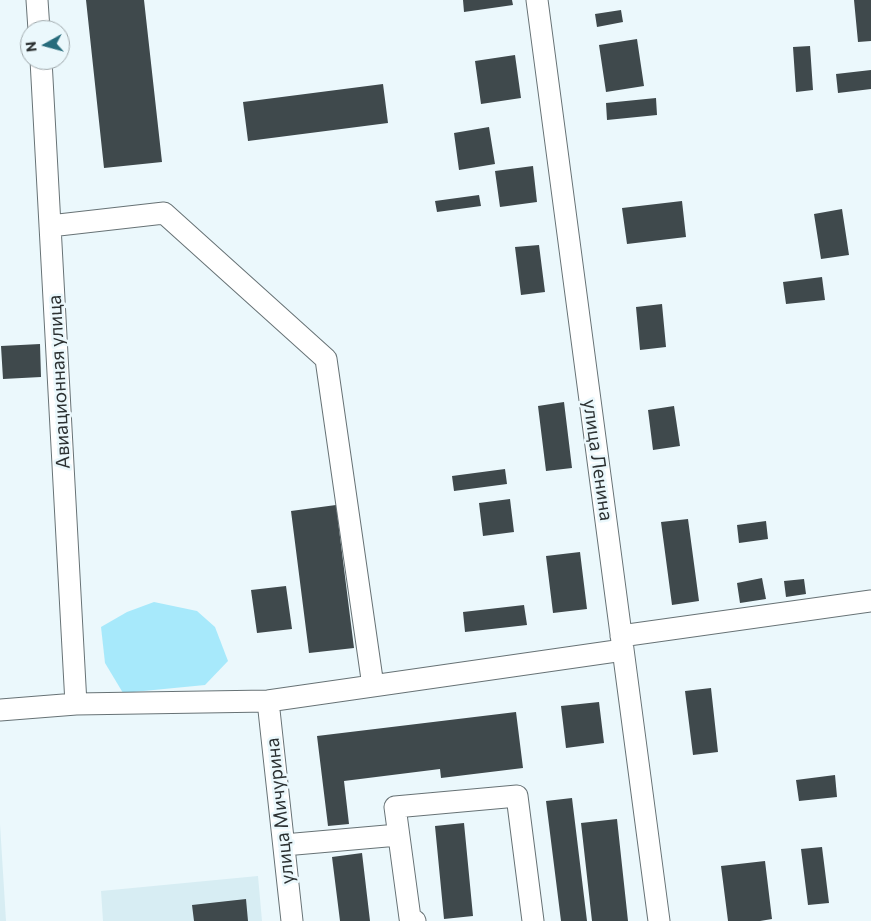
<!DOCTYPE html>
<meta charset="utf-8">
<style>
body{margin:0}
#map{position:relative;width:871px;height:921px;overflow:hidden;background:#ebf8fc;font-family:Commissioner,sans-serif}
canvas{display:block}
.north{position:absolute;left:20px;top:20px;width:50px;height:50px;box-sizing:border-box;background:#ebf8fc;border:1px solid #9fa8ab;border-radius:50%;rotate:263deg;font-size:14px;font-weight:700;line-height:20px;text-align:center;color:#2c3132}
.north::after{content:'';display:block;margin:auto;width:18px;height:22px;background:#276c7c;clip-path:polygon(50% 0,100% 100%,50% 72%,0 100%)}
</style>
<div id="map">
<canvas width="871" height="921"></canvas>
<div class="north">N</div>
</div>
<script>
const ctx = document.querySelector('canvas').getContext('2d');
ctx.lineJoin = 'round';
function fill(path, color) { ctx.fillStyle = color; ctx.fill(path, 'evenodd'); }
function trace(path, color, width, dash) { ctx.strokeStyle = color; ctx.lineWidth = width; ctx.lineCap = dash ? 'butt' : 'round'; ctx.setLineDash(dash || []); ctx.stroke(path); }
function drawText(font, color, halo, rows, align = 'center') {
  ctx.font = font + ' Commissioner,sans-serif'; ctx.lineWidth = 5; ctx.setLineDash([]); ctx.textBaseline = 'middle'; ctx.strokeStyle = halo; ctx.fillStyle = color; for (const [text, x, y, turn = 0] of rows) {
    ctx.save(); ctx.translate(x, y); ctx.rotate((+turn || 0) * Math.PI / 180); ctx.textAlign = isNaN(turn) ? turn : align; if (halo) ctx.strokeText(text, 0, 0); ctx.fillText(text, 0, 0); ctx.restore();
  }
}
fill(new Path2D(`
 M 0,824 L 6,921 L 0,921 Z
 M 258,876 L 262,921 L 103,921 L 101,891 Z`), '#d7edf3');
fill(new Path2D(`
 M 154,602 L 197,611 L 215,627 L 228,661 L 205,685 L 123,693 L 105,663 L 101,627 L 127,612 Z`), '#a7e9fb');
fill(new Path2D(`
 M 86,0 L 144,0 L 162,162 L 104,168 Z
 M 463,0 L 512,0 L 513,5 L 464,12 Z
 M 854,0 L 871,0 L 871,41 L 858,42 Z
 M 621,10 L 623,22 L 597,27 L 595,14 Z
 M 637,39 L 644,86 L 606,92 L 599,45 Z
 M 810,46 L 813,90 L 796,92 L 793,47 Z
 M 515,55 L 521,98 L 481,104 L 475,61 Z
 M 871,70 L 871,89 L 838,93 L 836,74 Z
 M 383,84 L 388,123 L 248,141 L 243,102 Z
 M 656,98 L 657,115 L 607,120 L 606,103 Z
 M 489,127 L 495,164 L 459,170 L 454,133 Z
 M 533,166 L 537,202 L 500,207 L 495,171 Z
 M 479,195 L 481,206 L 437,212 L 435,201 Z
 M 682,201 L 686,237 L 627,244 L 622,208 Z
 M 842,209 L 849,255 L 821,259 L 814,214 Z
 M 539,245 L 545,292 L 521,295 L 515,247 Z
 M 822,277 L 825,300 L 786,304 L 783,282 Z
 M 662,304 L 666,347 L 640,350 L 636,307 Z
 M 40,344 L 41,377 L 3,379 L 1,346 Z
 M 564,402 L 572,468 L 546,471 L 538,406 Z
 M 674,406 L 680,446 L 653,450 L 648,410 Z
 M 505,469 L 507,484 L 454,491 L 452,476 Z
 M 510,499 L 514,532 L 483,536 L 479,503 Z
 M 336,505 L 354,648 L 309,653 L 291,511 Z
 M 688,519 L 699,601 L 672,605 L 661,522 Z
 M 766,521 L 768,539 L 739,543 L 737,525 Z
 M 580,552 L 587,609 L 553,613 L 546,556 Z
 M 762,578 L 766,599 L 740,603 L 737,583 Z
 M 804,579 L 806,594 L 786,597 L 784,581 Z
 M 286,586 L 292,629 L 257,633 L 251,590 Z
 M 524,605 L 527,625 L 465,632 L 463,612 Z
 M 711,688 L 718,752 L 693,755 L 685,691 Z
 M 599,702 L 604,743 L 566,748 L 561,706 Z
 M 516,712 L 523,768 L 441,778 L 440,769 L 344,781 L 349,824 L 328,826 L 317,736 Z
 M 835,775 L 837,797 L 799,801 L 796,780 Z
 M 572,798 L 587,921 L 561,921 L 546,801 Z
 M 617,819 L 628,921 L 592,921 L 581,823 Z
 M 464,823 L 473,916 L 444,919 L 435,826 Z
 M 822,847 L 829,903 L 808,905 L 801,849 Z
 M 362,853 L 370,921 L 340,921 L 332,857 Z
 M 765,861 L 772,919 L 760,921 L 728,921 L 721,866 Z
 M 246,899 L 248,921 L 194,921 L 192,905 Z`), '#3f494c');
const minor = new Path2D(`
 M 37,0 L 39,30
 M 537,0 L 659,921
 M 41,60 L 76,704
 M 50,226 L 164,213 L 326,359 L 373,686
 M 621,636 L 871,601
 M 268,701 L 292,921
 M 0,710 L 76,704 L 268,701 L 623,650
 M 284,845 L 398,835
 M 415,921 L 410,918 L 395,807 L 517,796 L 533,921`);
trace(minor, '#677275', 23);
trace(minor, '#fff', 21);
drawText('19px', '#2c3132', '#ebf8fc', [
 ["Авиационная улица",59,382,-93],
 ["улица Ленина",598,460,82],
 ["улица Мичурина",280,811,-96]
]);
</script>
